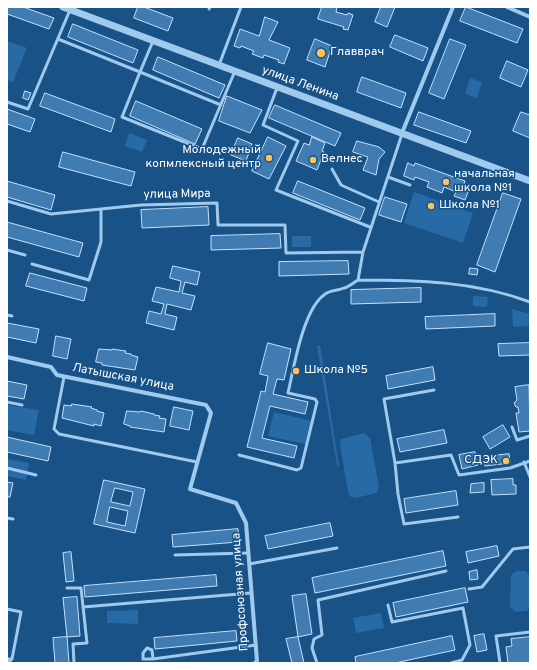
<!DOCTYPE html>
<meta charset="utf-8">
<style>
body{margin:0}
#map{position:relative;width:537px;height:670px;overflow:hidden;background:#185287;font-family:Overpass,sans-serif}
canvas{display:block}
.frame{position:absolute;inset:0;border:8px solid #fff;pointer-events:none}
</style>
<div id="map">
<canvas width="537" height="670"></canvas>
<div class="frame"></div>
</div>
<script>
const ctx = document.querySelector('canvas').getContext('2d');
ctx.lineJoin = 'round';
function fill(path, color) { ctx.fillStyle = color; ctx.fill(path, 'evenodd'); }
function trace(path, color, width, dash) { ctx.strokeStyle = color; ctx.lineWidth = width; ctx.lineCap = dash ? 'butt' : 'round'; ctx.setLineDash(dash || []); ctx.stroke(path); }
function drawText(font, color, halo, rows, align = 'center') {
  ctx.font = font + ' Overpass,sans-serif'; ctx.lineWidth = 3; ctx.setLineDash([]); ctx.textBaseline = 'middle'; ctx.strokeStyle = halo; ctx.fillStyle = color; for (const [text, x, y, turn = 0] of rows) {
    ctx.save(); ctx.translate(x, y); ctx.rotate((+turn || 0) * Math.PI / 180); ctx.textAlign = isNaN(turn) ? turn : align; if (halo) ctx.strokeText(text, 0, 0); ctx.fillText(text, 0, 0); ctx.restore();
  }
}
fill(new Path2D(`
 M 7,41 L 27,48 L 13,82 L 7,80 Z
 M 470,78 L 482,82 L 477,98 L 465,94 Z
 M 129,133 L 147,140 L 142,152 L 125,146 Z
 M 414,192 L 473,213 L 463,243 L 404,223 Z
 M 292,236 L 311,236 L 311,247 L 292,247 Z
 M 473,296 L 488,297 L 487,307 L 473,306 Z
 M 512,309 L 530,314 L 530,326 L 513,327 Z
 M 320,345 L 339,466 L 337,466 L 317,346 Z
 M 7,405 L 39,410 L 34,435 L 7,430 Z
 M 274,412 L 312,421 L 305,444 L 268,436 Z
 M 364,433 L 370,438 L 379,487 L 376,493 L 356,498 L 351,497 L 348,492 L 340,444 L 341,439 Z
 M 7,459 L 29,463 L 26,480 L 7,476 Z
 M 517,571 L 526,571 L 530,576 L 530,608 L 527,611 L 515,612 L 510,606 L 511,577 L 513,573 Z
 M 138,610 L 138,624 L 107,623 L 107,611 Z
 M 381,613 L 384,628 L 356,633 L 353,618 Z`), '#276aa5');
const building = new Path2D(`
 M 7,7 L 23,7 L 54,18 L 49,29 L 7,14 Z
 M 138,7 L 144,7 L 173,18 L 168,31 L 134,18 Z
 M 322,7 L 337,7 L 336,12 L 347,15 L 348,13 L 353,15 L 348,30 L 343,29 L 344,27 L 318,19 Z
 M 381,7 L 395,7 L 387,27 L 375,22 Z
 M 466,7 L 523,29 L 517,43 L 460,21 Z
 M 265,17 L 278,22 L 269,40 L 290,48 L 284,64 L 278,62 L 279,60 L 264,55 L 263,58 L 252,54 L 254,51 L 241,46 L 240,48 L 234,46 L 240,29 L 259,36 Z
 M 73,24 L 138,50 L 133,63 L 68,37 Z
 M 395,35 L 428,48 L 423,61 L 390,47 Z
 M 315,39 L 332,46 L 325,67 L 307,60 Z
 M 450,39 L 466,45 L 444,99 L 429,93 Z
 M 158,57 L 225,85 L 219,98 L 153,70 Z
 M 507,61 L 528,70 L 521,87 L 500,78 Z
 M 362,77 L 406,93 L 401,108 L 357,92 Z
 M 25,91 L 31,93 L 28,100 L 23,98 Z
 M 45,93 L 115,119 L 111,132 L 40,106 Z
 M 227,96 L 262,110 L 250,133 L 219,121 Z
 M 136,101 L 202,129 L 195,144 L 130,116 Z
 M 275,105 L 341,133 L 335,146 L 269,118 Z
 M 7,109 L 35,119 L 30,132 L 7,124 Z
 M 419,112 L 471,131 L 466,143 L 414,125 Z
 M 521,112 L 530,115 L 530,138 L 513,131 Z
 M 268,137 L 286,146 L 269,179 L 252,171 Z
 M 312,137 L 325,143 L 322,151 L 324,152 L 317,170 L 296,161 L 304,143 L 309,145 Z
 M 238,138 L 252,144 L 246,161 L 231,155 Z
 M 357,141 L 379,147 L 385,152 L 379,159 L 376,175 L 363,170 L 368,157 L 353,152 Z
 M 63,152 L 135,172 L 131,186 L 59,167 Z
 M 408,163 L 414,166 L 415,163 L 465,181 L 464,184 L 470,187 L 465,200 L 454,196 L 456,192 L 444,187 L 442,193 L 427,187 L 429,182 L 415,177 L 414,180 L 404,176 Z
 M 7,181 L 55,195 L 51,210 L 7,197 Z
 M 298,181 L 365,208 L 360,220 L 293,193 Z
 M 503,193 L 521,199 L 495,272 L 477,265 Z
 M 385,197 L 407,204 L 401,222 L 379,215 Z
 M 208,207 L 209,225 L 142,228 L 141,210 Z
 M 7,222 L 83,243 L 79,257 L 7,237 Z
 M 280,234 L 281,248 L 211,250 L 211,236 Z
 M 348,261 L 349,274 L 279,276 L 279,262 Z
 M 173,266 L 200,272 L 197,285 L 185,282 L 182,293 L 195,296 L 191,310 L 167,304 L 165,314 L 177,317 L 174,330 L 146,323 L 149,311 L 161,314 L 164,304 L 152,301 L 156,287 L 179,292 L 181,281 L 170,278 Z
 M 470,268 L 478,269 L 477,275 L 469,274 Z
 M 30,273 L 87,288 L 84,301 L 26,286 Z
 M 421,288 L 421,302 L 351,304 L 351,290 Z
 M 495,314 L 495,326 L 426,329 L 425,317 Z
 M 7,323 L 39,329 L 36,343 L 7,337 Z
 M 56,336 L 71,339 L 67,359 L 53,356 Z
 M 268,343 L 291,349 L 284,380 L 277,379 L 273,394 L 308,402 L 305,414 L 270,406 L 262,438 L 297,446 L 294,458 L 247,447 L 261,391 L 265,392 L 268,376 L 260,374 Z
 M 530,343 L 530,355 L 499,356 L 498,344 Z
 M 99,349 L 112,350 L 112,349 L 126,351 L 125,353 L 131,354 L 131,355 L 138,357 L 135,370 L 102,365 L 102,363 L 96,362 Z
 M 433,367 L 435,380 L 388,389 L 386,376 Z
 M 7,381 L 27,385 L 24,399 L 7,396 Z
 M 529,385 L 530,431 L 519,432 L 516,413 L 519,413 L 518,407 L 516,407 L 514,403 L 517,400 L 515,387 Z
 M 72,404 L 92,407 L 91,408 L 97,410 L 97,411 L 104,413 L 101,426 L 94,424 L 94,426 L 62,418 L 64,405 L 71,406 Z
 M 174,407 L 193,411 L 189,430 L 170,426 Z
 M 127,411 L 140,412 L 141,411 L 154,414 L 154,415 L 160,416 L 159,418 L 166,419 L 164,432 L 130,427 L 130,426 L 124,424 Z
 M 503,425 L 510,437 L 490,449 L 483,437 Z
 M 444,430 L 447,443 L 400,452 L 397,439 Z
 M 7,437 L 51,447 L 48,461 L 7,452 Z
 M 475,452 L 478,465 L 462,469 L 459,455 Z
 M 509,454 L 510,463 L 485,466 L 484,457 Z
 M 513,479 L 513,485 L 516,485 L 516,494 L 492,495 L 491,480 Z
 M 104,480 L 145,489 L 135,533 L 94,524 ZM 115,488 L 133,492 L 130,506 L 111,502 ZM 110,507 L 128,511 L 125,526 L 107,522 Z
 M 7,482 L 13,483 L 10,497 L 7,497 Z
 M 484,483 L 484,492 L 470,493 L 471,484 Z
 M 456,491 L 458,505 L 406,513 L 404,499 Z
 M 330,523 L 333,536 L 268,549 L 265,536 Z
 M 238,529 L 239,542 L 173,547 L 172,535 Z
 M 497,546 L 499,556 L 468,563 L 466,552 Z
 M 443,551 L 446,566 L 315,593 L 312,578 Z
 M 71,552 L 74,581 L 66,582 L 63,553 Z
 M 477,570 L 478,579 L 470,580 L 469,572 Z
 M 216,575 L 217,586 L 85,597 L 84,586 Z
 M 465,588 L 468,602 L 396,617 L 393,603 Z
 M 306,594 L 312,634 L 298,637 L 292,596 Z
 M 77,597 L 80,636 L 67,637 L 63,598 Z
 M 236,631 L 237,641 L 155,649 L 154,638 Z
 M 484,634 L 487,650 L 477,652 L 474,636 Z
 M 452,636 L 455,650 L 395,663 L 356,663 L 355,657 Z
 M 67,637 L 69,663 L 55,663 L 53,638 Z
 M 298,637 L 304,663 L 292,663 L 286,639 Z
 M 530,637 L 530,663 L 508,663 L 506,647 L 512,646 L 511,639 Z`);
fill(building, '#407cb1');
trace(building, '#c4e1fa', 1);
trace(new Path2D(`
 M 209,9 L 210,7
 M 58,39 L 140,72 L 122,117 L 202,149 L 235,71
 M 153,41 L 140,72 L 221,105
 M 219,65 L 241,7
 M 277,88 L 263,125 L 298,141 L 276,190 L 370,227
 M 7,102 L 28,109 L 70,10
 M 332,169 L 341,185 L 379,202
 M 388,177 L 410,185
 M 7,201 L 51,214 L 141,205 L 217,203 L 218,225 L 285,225 L 286,253 L 363,252 L 358,280 C 416,280 474,281 530,302
 M 7,250 L 25,255
 M 363,252 L 402,134
 M 32,264 L 89,280 L 101,242 L 101,210
 M 7,315 L 12,316
 M 64,377 L 54,429 L 59,434 L 197,462
 M 7,402 L 22,405
 M 512,427 L 517,440 L 530,436
 M 239,455 L 297,470 L 301,468 L 317,402 L 315,399 L 288,393 C 294,367 303,310 324,295 C 329,290 338,291 344,288 C 349,287 353,283 358,280
 M 524,462 L 530,477
 M 395,463 L 384,399 L 434,390
 M 7,468 L 36,475
 M 458,517 L 404,524 L 398,494 L 395,463 L 451,455 L 459,475 L 510,468 L 530,461
 M 7,518 L 13,519
 M 175,555 L 248,553
 M 249,564 L 337,548
 M 67,588 L 81,588 L 87,643 L 73,644 L 74,663
 M 469,589 L 482,587 L 513,549 L 530,547
 M 388,605 L 392,622 L 463,608 L 470,645 L 462,660 L 451,663
 M 83,607 L 251,593
 M 7,609 L 21,612 L 12,659
 M 7,659 L 12,659 L 8,663
 M 153,659 L 152,650 L 147,648 L 143,653 L 143,659 L 153,659 L 256,645
 M 317,663 L 312,648 L 314,639 L 322,635 L 318,600 L 446,571
 M 500,663 L 496,636 L 530,632`), '#9fc9ed', 3);
trace(new Path2D(`
 M 507,7 L 530,17
 M 402,133 L 453,7
 M 7,357 L 51,367 L 57,375 L 206,405 L 211,413 L 190,489 L 236,503 L 246,523 L 257,661 L 255,663`), '#9fc9ed', 4);
trace(new Path2D(`
 M 63,7 L 530,181`), '#9fc9ed', 7);
for (const [x, y, r, color] of [
 [321,53,5,"#ffc25b"],
 [269,158,4,"#ffc25b"],
 [313,160,4,"#ffc25b"],
 [446,182,4,"#ffc25b"],
 [431,206,4,"#ffc25b"],
 [296,371,4,"#ffc25b"],
 [506,461,4,"#ffc25b"]
]) { const dot = new Path2D(); dot.arc(x, y, r, 0, 2 * Math.PI); ctx.fillStyle = color; ctx.fill(dot); trace(dot, '#185287', 1.5); }
drawText('12px', '#fff', '#185287', [
 ["Главврач",330,53],
 ["Молодежный",261,151,"right"],
 ["копмлексный центр",261,165,"right"],
 ["Велнес",321,160],
 ["начальная",454,175],
 ["школа №1",454,189],
 ["Школа №1",439,206],
 ["Школа №5",304,371],
 ["СДЭК",498,461,"right"]
], 'left');
drawText('12px', '#fff', '#185287', [
 ["улица Ленина",300,84,20],
 ["улица Мира",177,195,-1],
 ["Латышская улица",123,378,11],
 ["Профсоюзная улица",241,592,-94]
]);
</script>
